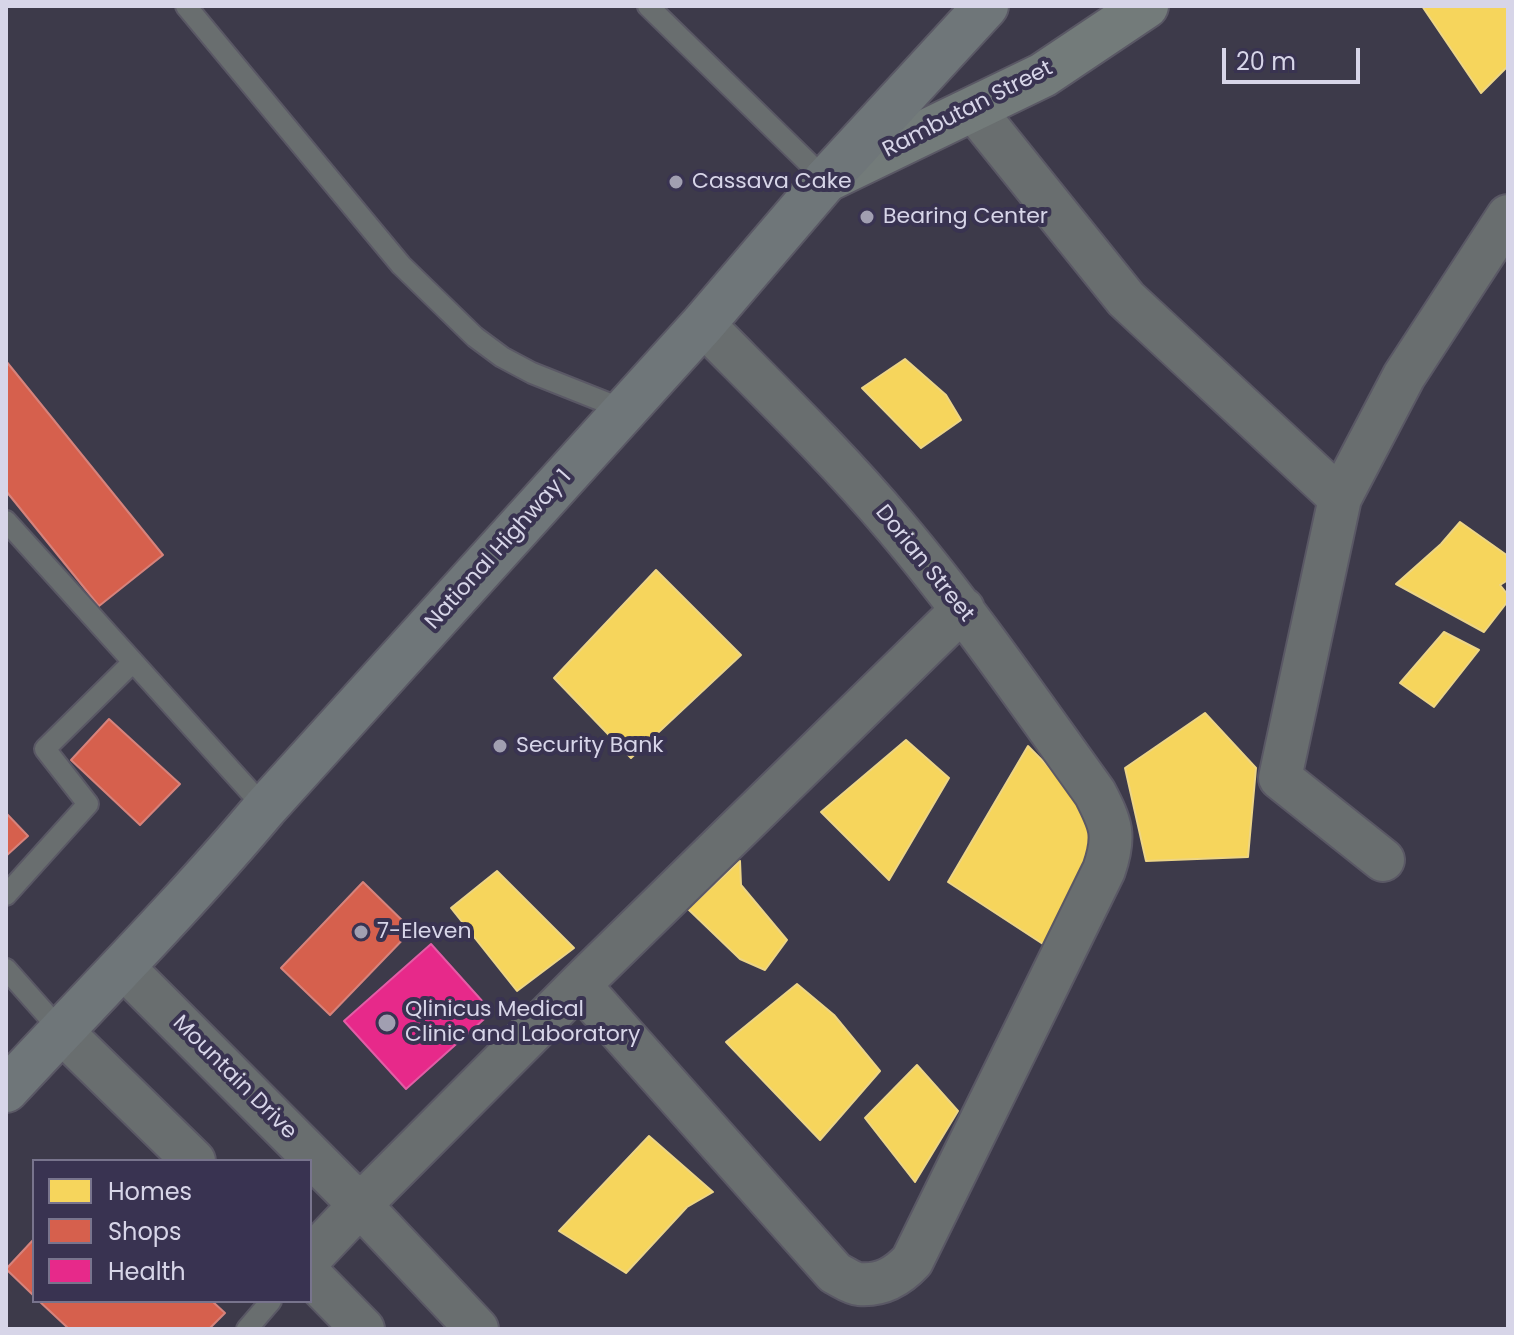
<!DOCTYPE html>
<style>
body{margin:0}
#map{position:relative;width:1514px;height:1335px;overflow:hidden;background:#3d3a4a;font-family:Poppins,sans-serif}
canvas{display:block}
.frame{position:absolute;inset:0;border:8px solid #d7d5e8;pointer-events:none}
.legend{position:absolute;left:32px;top:1159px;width:280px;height:144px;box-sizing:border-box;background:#393351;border:2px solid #78748d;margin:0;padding:10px 14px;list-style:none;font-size:24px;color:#d7d5e8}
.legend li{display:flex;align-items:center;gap:16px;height:40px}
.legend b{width:40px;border:2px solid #78748d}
.scale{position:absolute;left:1222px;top:48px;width:138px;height:36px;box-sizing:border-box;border:4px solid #d7d5e8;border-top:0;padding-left:10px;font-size:24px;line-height:28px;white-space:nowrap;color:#d7d5e8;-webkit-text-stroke:6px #393351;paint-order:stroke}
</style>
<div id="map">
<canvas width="1514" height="1335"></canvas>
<div class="frame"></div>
<ul class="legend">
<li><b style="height:22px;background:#f6d55c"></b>Homes</li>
<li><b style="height:22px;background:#d6604d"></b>Shops</li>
<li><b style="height:22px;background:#e7298a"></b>Health</li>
</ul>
<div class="scale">20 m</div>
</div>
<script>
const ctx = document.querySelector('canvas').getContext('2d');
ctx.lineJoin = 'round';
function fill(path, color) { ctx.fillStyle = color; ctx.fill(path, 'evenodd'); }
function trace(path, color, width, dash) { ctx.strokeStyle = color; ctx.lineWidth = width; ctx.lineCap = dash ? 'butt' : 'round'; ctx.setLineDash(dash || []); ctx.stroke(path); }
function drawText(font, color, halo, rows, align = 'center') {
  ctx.font = font + ' Poppins,sans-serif'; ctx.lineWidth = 8; ctx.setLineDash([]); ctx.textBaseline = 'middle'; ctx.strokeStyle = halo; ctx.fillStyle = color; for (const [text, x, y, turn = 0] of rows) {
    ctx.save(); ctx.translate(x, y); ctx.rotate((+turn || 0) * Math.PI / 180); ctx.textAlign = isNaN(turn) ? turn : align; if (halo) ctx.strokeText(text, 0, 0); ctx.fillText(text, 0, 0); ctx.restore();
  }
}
const homes = new Path2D(`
 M 1422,6 L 1508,6 L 1508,66 L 1481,93 Z
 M 905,359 L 946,395 L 961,420 L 921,448 L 862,388 Z
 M 1460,522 L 1508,556 L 1508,580 L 1500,585 L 1508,595 L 1508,601 L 1484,632 L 1396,584 L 1441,544 Z
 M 656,570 L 741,655 L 631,758 L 554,678 Z
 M 1444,632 L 1479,650 L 1434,707 L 1400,683 Z
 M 1205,713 L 1256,768 L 1248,857 L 1146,861 L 1125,768 Z
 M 906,740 L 949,778 L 889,880 L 821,812 Z
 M 1028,746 L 1111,830 L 1046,946 L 948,882 Z
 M 740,861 L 741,885 L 787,940 L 765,970 L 740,959 L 688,909 Z
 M 497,871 L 574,948 L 517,991 L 451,908 Z
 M 797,984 L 834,1015 L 880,1071 L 820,1140 L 726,1042 Z
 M 917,1065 L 958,1111 L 915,1182 L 865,1118 Z
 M 649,1136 L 713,1192 L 687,1207 L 626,1273 L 559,1231 Z`);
fill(homes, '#f6d55c');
trace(homes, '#edd586', 2);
const shops = new Path2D(`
 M 6,361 L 163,555 L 99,606 L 6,491 Z
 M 109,719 L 180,784 L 140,825 L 71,760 Z
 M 6,813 L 28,836 L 6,856 Z
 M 363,882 L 412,930 L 330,1015 L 281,968 Z
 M 34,1239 L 34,1296 L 6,1269 Z
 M 39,1301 L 212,1301 L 225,1313 L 209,1329 L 69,1329 Z`);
fill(shops, '#d6604d');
trace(shops, '#d6837c', 2);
const health = new Path2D(`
 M 431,944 L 492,1012 L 406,1089 L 344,1021 Z`);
fill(health, '#e7298a');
trace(health, '#e25da6', 2);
const lane = new Path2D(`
 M 186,6 L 401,265 L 475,337 L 502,357 L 532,373 L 625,410
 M 648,6 L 826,180
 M 6,521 L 265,808
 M 6,895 L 88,804 L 45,749 L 133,662
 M 6,969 L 61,1031
 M 247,1329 L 271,1301`);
const street = new Path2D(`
 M 974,110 L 1126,299 L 1340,498
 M 1383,860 L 1280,778 L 1340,498 L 1404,376 L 1508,216
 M 123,967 L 360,1205 L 477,1329
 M 579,985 L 835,1273 C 843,1277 851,1283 859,1284 C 882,1286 898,1276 912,1261 L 1104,870 C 1116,835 1111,824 1095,793 C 1030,703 967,611 895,526 C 835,455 768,390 703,324
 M 61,1031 L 194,1161
 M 310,1258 L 360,1205 L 579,985 L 963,609
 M 310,1275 L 363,1329`);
const secondary = new Path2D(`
 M 826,180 L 1043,75 L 1146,6`);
const highway = new Path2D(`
 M 6,1090 C 93,996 183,906 265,808 L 703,324 L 826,180 L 986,6`);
trace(lane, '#5a5865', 24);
trace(street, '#5a5865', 46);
trace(secondary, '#5a5865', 48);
trace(highway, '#5a5865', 48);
trace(lane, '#696e6f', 20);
trace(street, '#696e6f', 42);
trace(secondary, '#737b7a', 44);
trace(highway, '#6f7679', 44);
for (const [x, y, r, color] of [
 [676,182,8,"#a19fb1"],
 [867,217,8,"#a19fb1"],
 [500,746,8,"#a19fb1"],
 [361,932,8,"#a19fb1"],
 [387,1023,10,"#a19fb1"]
]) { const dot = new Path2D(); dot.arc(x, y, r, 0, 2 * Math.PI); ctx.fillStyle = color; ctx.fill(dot); trace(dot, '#393351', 3); }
drawText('22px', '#d7d5e8', '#393351', [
 ["Rambutan Street",968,110,-27],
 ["National Highway 1",499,550,-48],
 ["Dorian Street",924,564,51],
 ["Mountain Drive",234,1078,45]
]);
drawText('22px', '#d7d5e8', '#393351', [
 ["Cassava Cake",692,182],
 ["Bearing Center",883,217],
 ["Security Bank",516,746],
 ["7-Eleven",377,932],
 ["Qlinicus Medical",405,1010],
 ["Clinic and Laboratory",405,1035]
], 'left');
</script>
